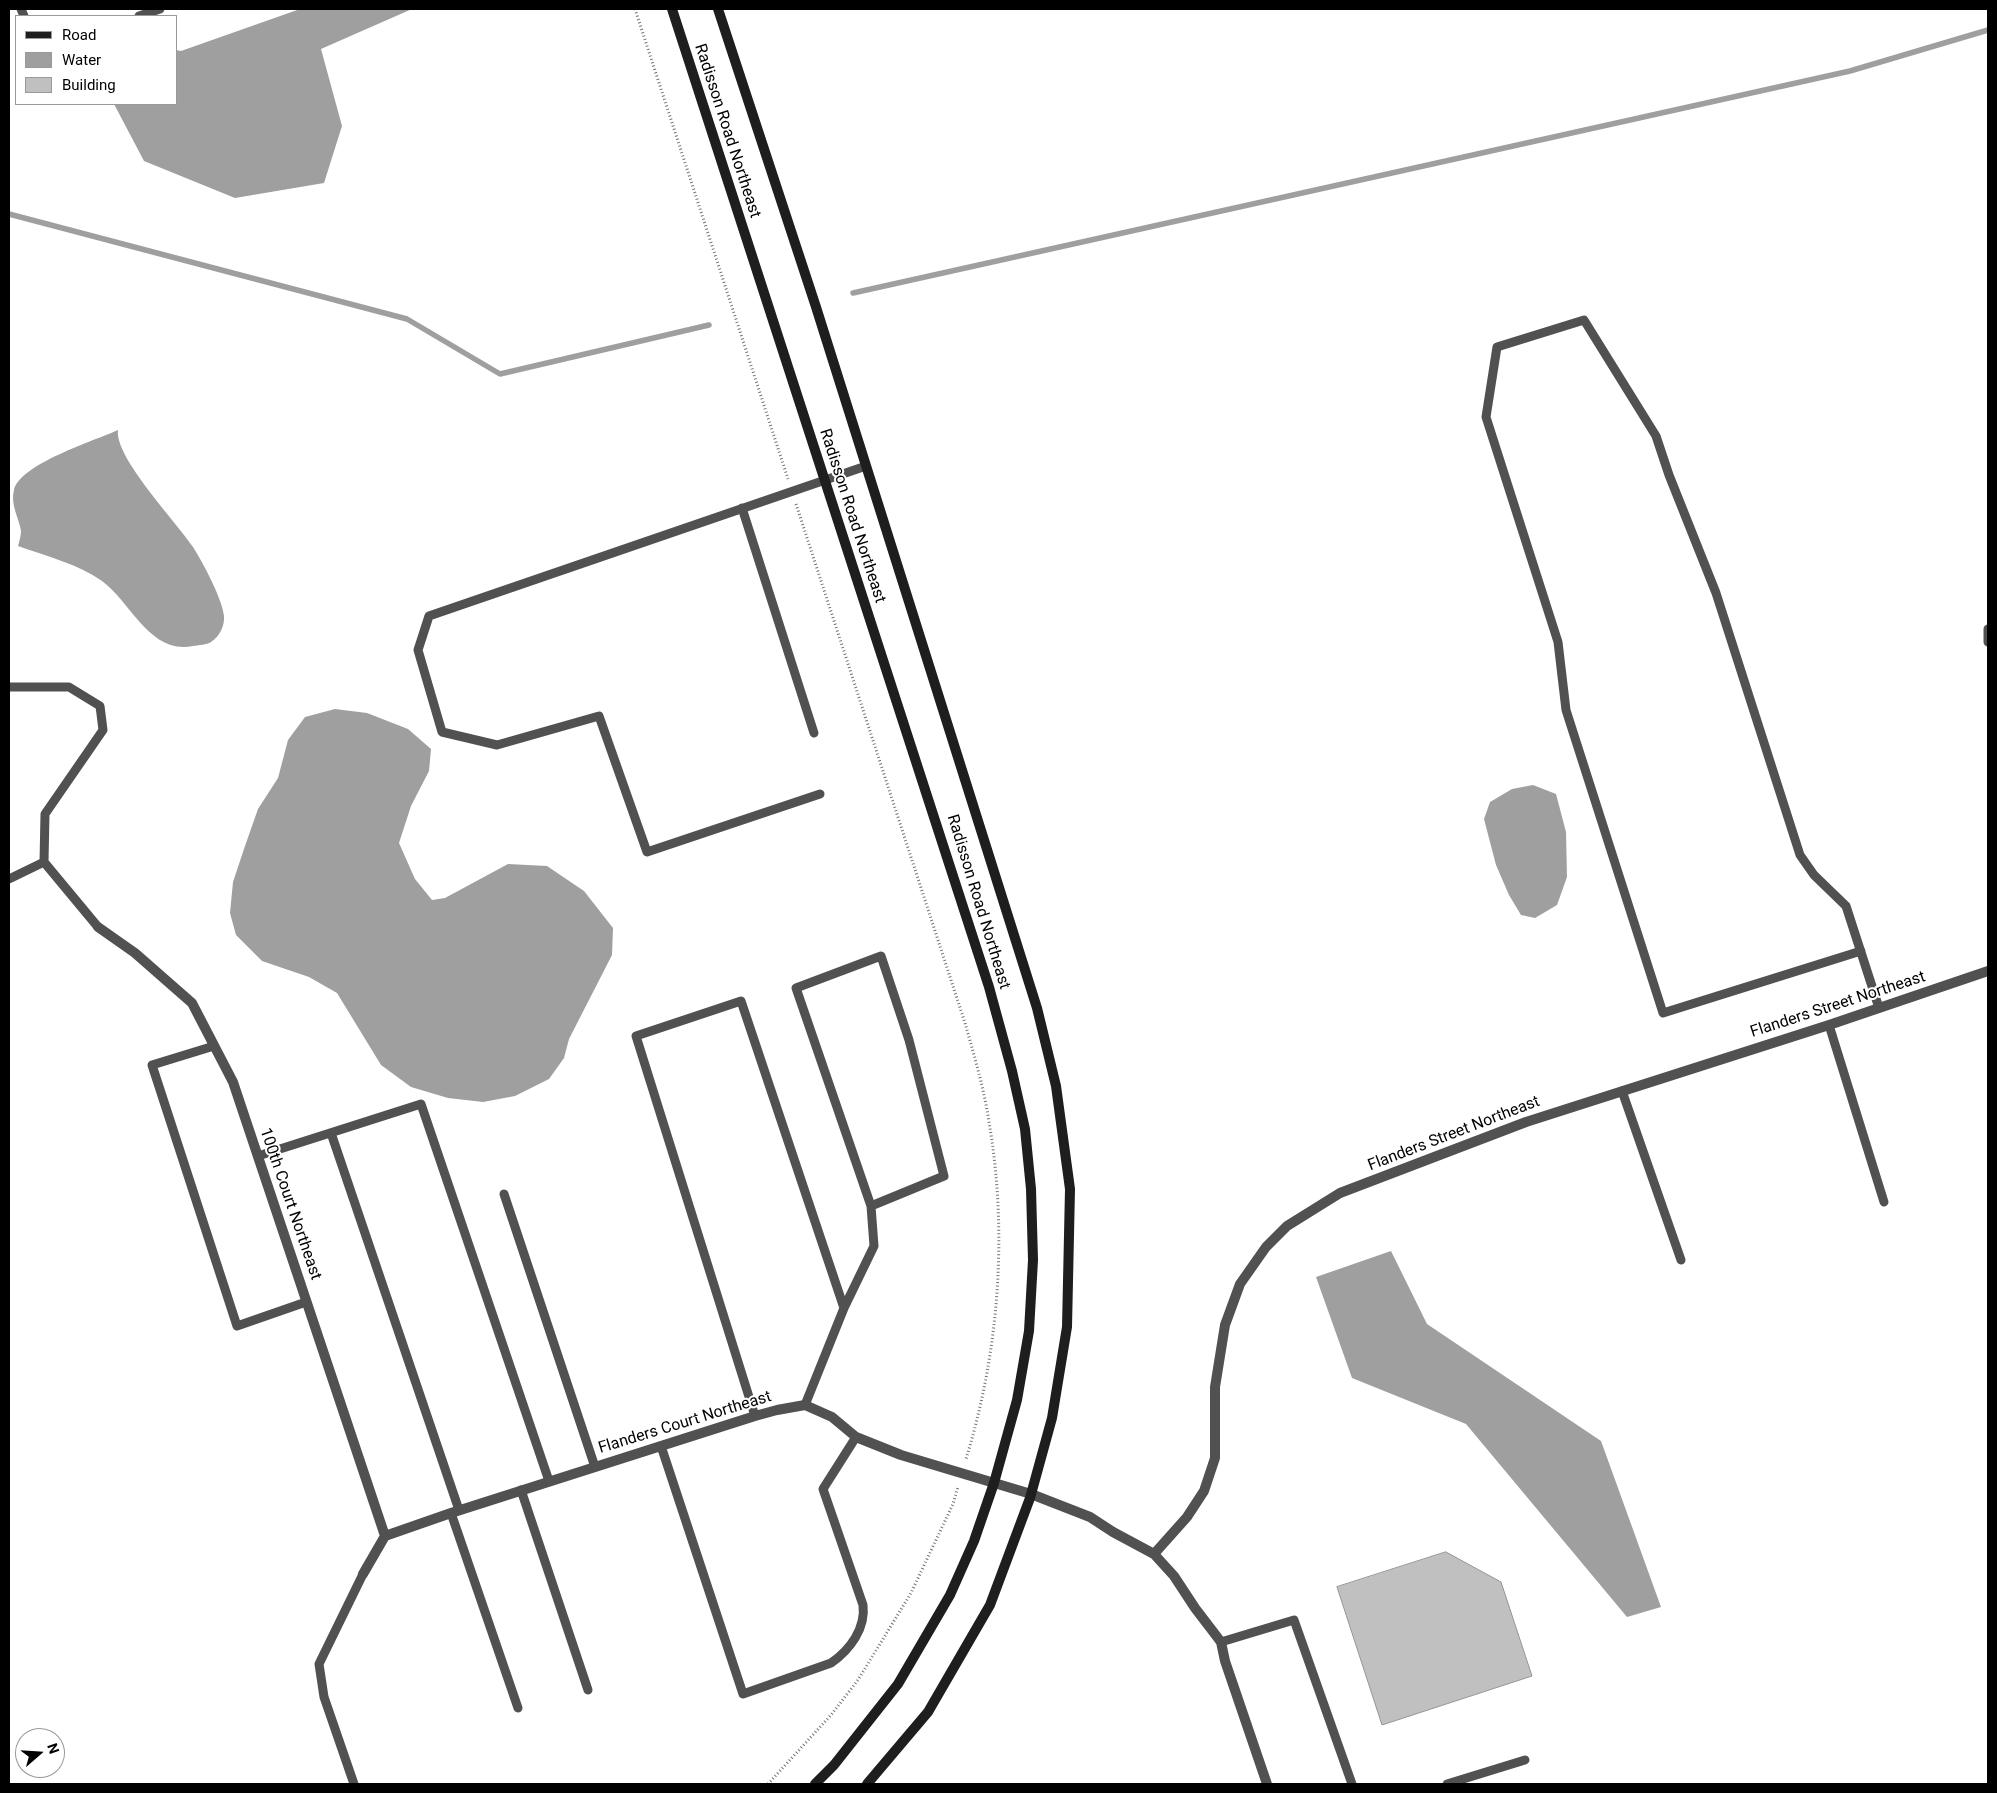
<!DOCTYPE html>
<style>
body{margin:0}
#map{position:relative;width:1997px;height:1793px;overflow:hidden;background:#fff;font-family:Roboto,sans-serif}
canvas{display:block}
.frame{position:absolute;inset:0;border:10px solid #000;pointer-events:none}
.legend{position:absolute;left:15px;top:15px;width:162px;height:90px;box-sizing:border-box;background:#fff;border:1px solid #999;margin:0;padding:6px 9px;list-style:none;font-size:15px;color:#000}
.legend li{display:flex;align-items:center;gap:10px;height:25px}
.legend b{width:25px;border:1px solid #999}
.north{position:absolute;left:15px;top:1728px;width:50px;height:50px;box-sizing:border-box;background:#fff;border:1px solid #999;border-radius:50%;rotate:71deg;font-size:14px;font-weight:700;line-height:20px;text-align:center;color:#000}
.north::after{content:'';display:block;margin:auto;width:18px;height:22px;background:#000;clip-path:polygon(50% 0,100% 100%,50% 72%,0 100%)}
</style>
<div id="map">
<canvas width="1997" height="1793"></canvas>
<div class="frame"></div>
<ul class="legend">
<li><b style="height:6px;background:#1e1e1e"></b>Road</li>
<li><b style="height:14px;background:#9f9f9f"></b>Water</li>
<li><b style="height:14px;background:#c0c0c0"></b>Building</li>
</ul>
<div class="north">N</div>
</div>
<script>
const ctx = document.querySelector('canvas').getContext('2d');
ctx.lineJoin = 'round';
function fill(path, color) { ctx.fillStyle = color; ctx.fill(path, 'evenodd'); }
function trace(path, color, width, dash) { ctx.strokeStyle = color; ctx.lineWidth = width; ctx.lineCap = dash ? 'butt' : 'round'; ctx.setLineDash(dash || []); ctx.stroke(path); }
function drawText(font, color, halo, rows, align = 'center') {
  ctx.font = font + ' Roboto,sans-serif'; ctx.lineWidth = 4; ctx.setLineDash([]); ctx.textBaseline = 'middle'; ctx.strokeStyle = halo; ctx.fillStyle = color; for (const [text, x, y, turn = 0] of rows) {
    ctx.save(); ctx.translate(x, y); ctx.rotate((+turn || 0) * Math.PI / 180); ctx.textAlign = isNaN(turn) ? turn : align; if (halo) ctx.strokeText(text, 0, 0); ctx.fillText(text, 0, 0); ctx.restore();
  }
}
fill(new Path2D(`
 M 300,9 L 412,9 L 321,49 L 342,126 L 324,183 L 235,198 L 144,161 L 114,104 L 176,104 L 176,50 L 181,51 Z
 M 118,430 C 114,457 178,524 193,547 C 203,563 222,598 224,616 C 225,626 219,637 211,642 C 207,645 198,645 193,646 C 150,655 131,602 102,581 C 78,564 46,556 18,546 C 19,542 21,536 21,531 C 19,518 10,504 14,490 C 20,464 94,441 118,430 Z
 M 335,709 L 367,713 L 408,729 L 431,749 L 429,771 L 411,806 L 399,843 L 415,879 L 432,900 L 445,898 L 508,864 L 547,866 L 584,891 L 613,928 L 612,955 L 569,1039 L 564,1058 L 549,1079 L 515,1096 L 483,1102 L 448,1098 L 411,1087 L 381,1065 L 337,993 L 309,977 L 262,961 L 236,935 L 230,913 L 233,882 L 245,846 L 258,809 L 278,778 L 288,740 L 305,717 Z
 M 1533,785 L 1556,794 L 1566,832 L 1567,877 L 1557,905 L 1535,918 L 1521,915 L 1509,895 L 1496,865 L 1484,819 L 1490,802 L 1512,789 Z
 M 1391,1251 L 1427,1324 L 1601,1441 L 1661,1607 L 1627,1617 L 1466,1424 L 1352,1378 L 1316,1277 Z`), '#9f9f9f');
trace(new Path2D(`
 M 9,214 L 407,319 L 500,374 L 709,325
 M 853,293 L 1850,71 L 1988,30`), '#9f9f9f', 5.5);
const building = new Path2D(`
 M 1446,1552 L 1501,1582 L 1532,1676 L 1382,1725 L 1337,1587 Z`);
fill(building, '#c0c0c0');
trace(building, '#959595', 1);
trace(new Path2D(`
 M 635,9 L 788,479
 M 796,504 L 965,1023 C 974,1055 984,1088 989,1122 C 1008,1233 999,1352 966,1459
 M 768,1784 L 831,1715 L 858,1680 L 911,1593 L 953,1504 L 958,1487`), '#737373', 3, [1, 2.5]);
trace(new Path2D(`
 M 21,9 L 24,16
 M 139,16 L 160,9
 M 742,508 L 814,733
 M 1988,629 L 1988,642
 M 9,687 L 69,687 L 100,706 L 103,730 L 45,814 L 44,862
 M 820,794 L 647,852 L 599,716 L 497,745 L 442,732 L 418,650 L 429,616 L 866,466
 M 9,879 L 44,862 L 98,927
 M 1861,951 L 1663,1013 L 1566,710 L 1558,642 L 1486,417 L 1497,347 L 1584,320 L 1656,436 L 1669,475 L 1716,593 L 1800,855 L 1814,875 L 1846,906 L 1879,1008
 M 1829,1025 L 1884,1202
 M 214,1046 L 152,1065 L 237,1326 L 306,1302
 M 1622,1091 L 1681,1260
 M 331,1133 L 459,1510
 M 258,1156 L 421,1104 L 549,1481
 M 504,1194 L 595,1467
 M 805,1405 L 844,1308 L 874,1246 L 871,1206 L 944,1176 L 909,1040 L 881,956 L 796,988 L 871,1206
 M 755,1416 L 636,1036 L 741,1001 L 844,1308
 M 661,1446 L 743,1694 L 831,1663 C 850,1650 866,1628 863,1605 L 823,1489 L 856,1437
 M 521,1490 L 588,1690
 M 451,1513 L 518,1708
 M 1221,1642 L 1294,1620 L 1352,1784
 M 354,1784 L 324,1697 L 319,1664 L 363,1574
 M 1447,1784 L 1525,1760`), '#515151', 9);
trace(new Path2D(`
 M 98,927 L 135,953 L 192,1003 L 233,1082 L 385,1536
 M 1154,1554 L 1187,1517 L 1204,1491 L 1215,1458 L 1215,1387 L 1225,1325 L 1240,1284 L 1266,1247 L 1287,1226 L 1340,1193 L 1526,1122 L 1829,1025 L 1988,971
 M 363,1574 L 385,1536 L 451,1513 L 755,1416 L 777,1410 L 805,1405 L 832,1417 L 856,1437 L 901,1455 L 1031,1494 L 1090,1517 L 1113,1532 L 1154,1554 L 1174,1576 L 1195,1608 L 1221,1642 L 1225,1661 L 1267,1784`), '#515151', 10);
trace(new Path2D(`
 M 672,9 L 989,987 L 1012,1071 L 1025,1129 L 1031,1189 L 1033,1260 L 1029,1331 L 1017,1400 L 994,1483 L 974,1541 L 950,1595 L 898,1684 L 834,1765 L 815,1784
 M 718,9 L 816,307 L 1037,1008 L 1056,1086 L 1070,1189 L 1067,1327 L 1052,1418 L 1030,1498 L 990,1605 L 928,1712 L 867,1784`), '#1e1e1e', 10);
drawText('16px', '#000', '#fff', [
 ["Radisson Road Northeast",727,131,72],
 ["Radisson Road Northeast",852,516,72],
 ["Radisson Road Northeast",978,902,73],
 ["Flanders Street Northeast",1838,1005,-18],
 ["Flanders Street Northeast",1454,1134,-21],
 ["100th Court Northeast",290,1204,71],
 ["Flanders Court Northeast",685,1423,-17]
]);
</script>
